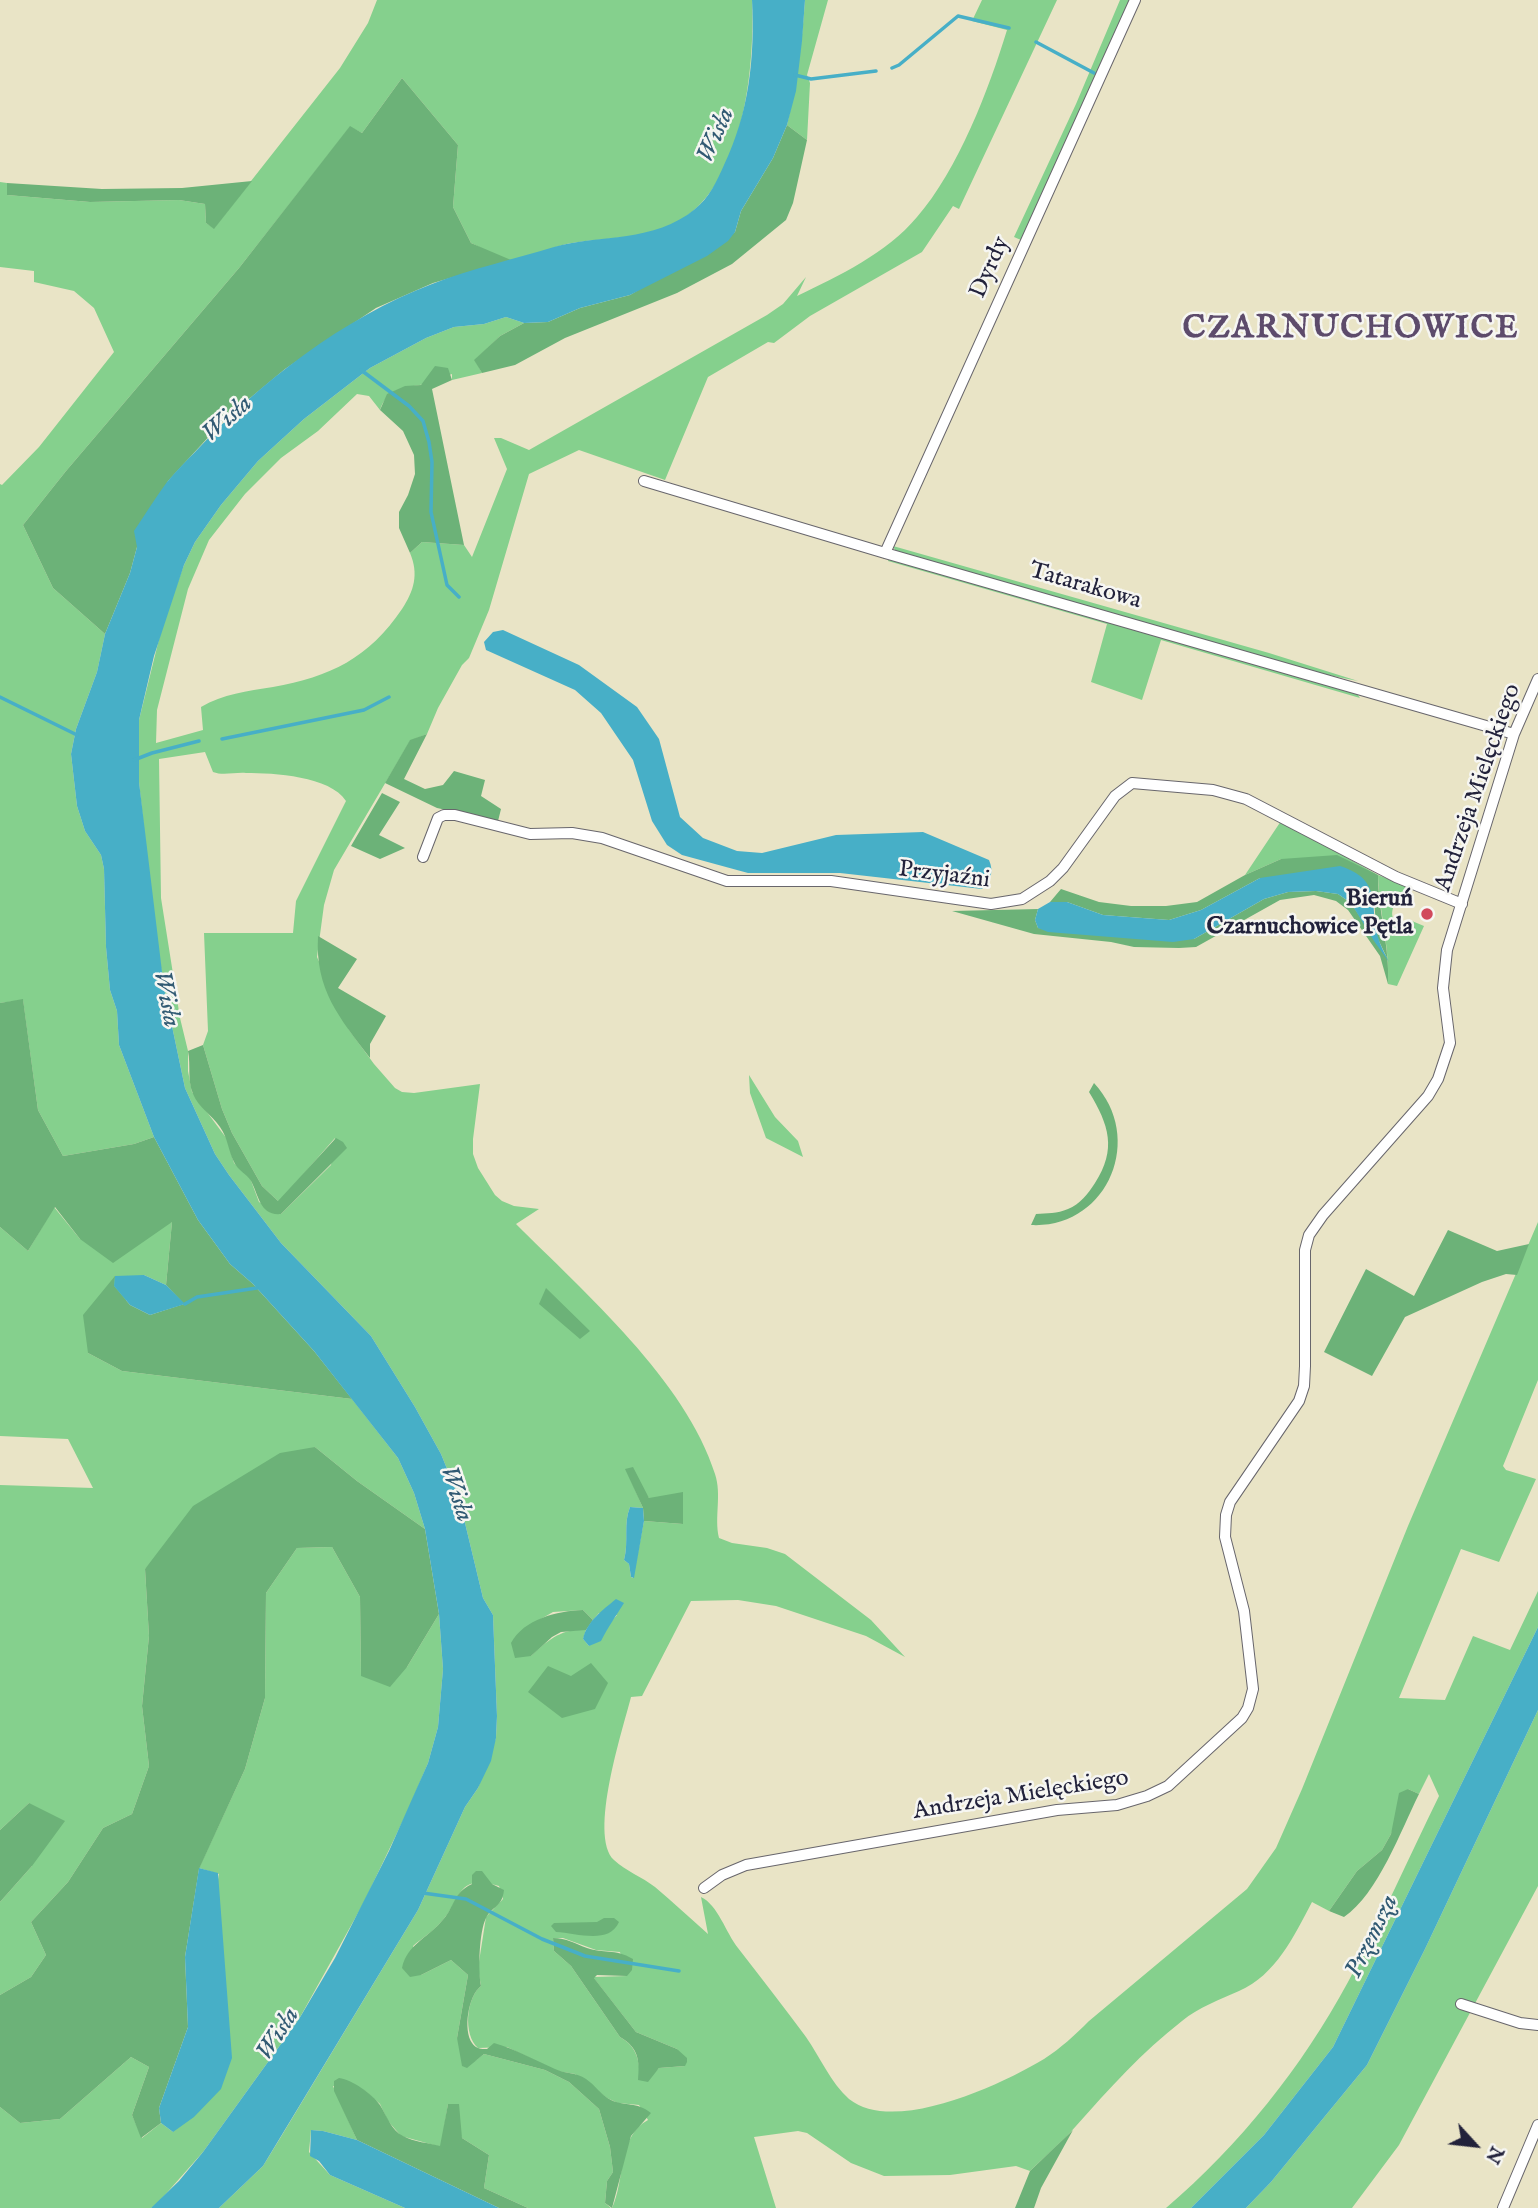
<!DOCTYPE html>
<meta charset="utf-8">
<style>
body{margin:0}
#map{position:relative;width:1538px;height:2208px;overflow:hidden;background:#e9e4c6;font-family:"IM FELL English",serif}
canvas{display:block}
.north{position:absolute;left:1440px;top:2110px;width:70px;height:70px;-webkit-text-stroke:5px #f6f6f2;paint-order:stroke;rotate:117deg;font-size:19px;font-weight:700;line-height:28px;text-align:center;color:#22223b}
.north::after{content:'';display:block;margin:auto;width:24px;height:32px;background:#22223b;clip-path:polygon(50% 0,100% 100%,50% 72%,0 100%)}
</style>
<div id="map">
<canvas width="1538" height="2208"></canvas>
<div class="north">N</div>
</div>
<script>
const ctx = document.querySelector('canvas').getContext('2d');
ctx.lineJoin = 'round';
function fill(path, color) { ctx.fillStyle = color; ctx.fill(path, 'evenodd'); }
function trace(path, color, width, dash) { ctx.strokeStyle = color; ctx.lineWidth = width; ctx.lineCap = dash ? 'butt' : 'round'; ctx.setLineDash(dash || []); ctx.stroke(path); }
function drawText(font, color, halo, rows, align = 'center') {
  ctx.font = font + ' "IM FELL English",serif'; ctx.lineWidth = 5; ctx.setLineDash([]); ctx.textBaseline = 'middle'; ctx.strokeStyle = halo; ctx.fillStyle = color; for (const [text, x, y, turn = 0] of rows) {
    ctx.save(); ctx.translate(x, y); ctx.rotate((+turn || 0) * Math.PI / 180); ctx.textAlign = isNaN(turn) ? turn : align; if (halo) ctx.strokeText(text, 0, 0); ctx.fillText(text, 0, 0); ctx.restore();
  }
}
fill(new Path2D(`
 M 377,0 L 752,0 C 755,67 744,181 681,220 C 648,240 608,237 572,243 C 556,245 523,261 510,260 C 498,258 482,248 471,243 L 453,207 L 458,145 L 402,78 L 362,133 L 350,127 L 239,268 L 66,471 L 23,525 L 53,588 L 105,634 L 97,672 L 76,729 L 71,754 L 77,806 L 85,831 L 101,855 L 104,869 L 106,947 L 110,990 L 117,1011 L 119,1045 L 154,1137 L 134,1144 L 63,1156 L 38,1110 L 23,1000 L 0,1003 L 0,484 L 2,485 L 39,447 L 114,352 L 94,308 L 74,291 L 34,282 L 34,271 L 0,267 L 0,182 L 7,183 L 7,195 L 90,202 L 179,200 L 205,204 L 206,223 L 214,228 L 340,68 L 368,23 Z
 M 805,0 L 828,0 L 807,75 L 810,83 L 807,140 L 787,125 C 797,83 802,43 805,0 Z
 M 982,0 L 1057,0 L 959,209 L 953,206 L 922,252 L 810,316 L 774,343 L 768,342 L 708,377 L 665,480 L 579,450 L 529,474 L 489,610 L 469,658 L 462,665 L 438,708 L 427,734 L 410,741 L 334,870 L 324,905 L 317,957 L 349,1030 L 374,1064 L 395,1088 L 402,1092 L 414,1093 L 480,1084 L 473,1139 L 473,1154 L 478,1168 L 495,1195 L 502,1201 L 514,1206 L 539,1209 L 516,1224 C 584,1292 686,1381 715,1474 C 722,1495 714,1517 719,1538 L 732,1543 L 767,1548 L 785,1554 L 871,1620 L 905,1657 L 866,1636 L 776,1606 L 738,1600 L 691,1601 L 642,1696 L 631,1697 C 623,1729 588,1835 614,1860 C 626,1871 642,1877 655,1887 C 673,1902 690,1918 708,1934 L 701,1897 C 718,1905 726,1933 738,1948 C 761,1978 784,2007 806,2037 C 820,2057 831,2083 849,2099 C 894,2135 1001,2085 1044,2059 C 1061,2048 1075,2035 1089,2021 L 1247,1889 L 1276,1848 L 1302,1789 L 1408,1526 L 1538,1222 L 1538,1380 L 1503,1466 L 1506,1470 L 1536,1479 L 1499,1562 L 1461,1549 L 1399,1698 L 1445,1700 L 1473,1636 L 1510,1650 L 1538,1591 L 1538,1627 L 1333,2047 L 1264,2135 L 1191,2208 L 1166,2208 C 1240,2145 1302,2067 1348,1982 C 1381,1921 1409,1857 1439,1796 L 1429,1774 L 1419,1794 L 1408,1789 L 1391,1834 L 1382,1850 L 1357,1871 L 1329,1911 L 1312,1902 C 1294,1936 1276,1975 1239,1991 C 1219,2000 1199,2007 1182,2021 C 1142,2052 1109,2089 1076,2126 C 1062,2142 1045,2156 1030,2171 L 1016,2166 L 950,2175 L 884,2176 L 851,2163 L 807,2133 L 798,2131 L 754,2137 L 776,2208 L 612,2208 C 625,2181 618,2135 648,2120 L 639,2105 L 618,2103 L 607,2098 L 575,2074 L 557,2071 L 507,2047 L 478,2048 C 463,2035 466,1998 481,1986 L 478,1968 L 486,1917 L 503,1899 L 499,1886 C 456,1873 462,1899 442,1921 C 434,1931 422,1938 413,1946 L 421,1975 L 451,1960 L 468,1975 L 457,2038 L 475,2061 L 484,2054 L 545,2070 L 569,2082 L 599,2109 L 610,2147 L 613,2172 L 607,2181 L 605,2203 L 611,2208 L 528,2208 L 484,2188 L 489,2155 L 462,2138 L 448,2104 L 441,2147 L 401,2136 L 388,2121 L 380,2104 L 364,2090 L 333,2086 L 357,2140 L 323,2131 L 311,2130 L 309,2152 L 330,2175 L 405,2208 L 219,2208 L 263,2166 L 279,2140 L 418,1910 L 465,1807 L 478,1788 L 496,1738 L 497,1716 L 493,1615 L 483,1598 L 459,1498 L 441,1454 L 415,1407 L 371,1336 L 281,1243 L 229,1175 L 215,1154 L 185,1088 L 164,988 L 152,906 L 139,782 L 139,720 L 164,619 L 184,565 L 195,542 L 221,505 L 258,461 L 304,419 L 370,368 L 426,338 L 454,327 L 484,324 L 506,317 L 524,323 L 500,336 L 475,360 L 482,373 L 452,380 L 452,374 C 441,378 430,383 420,385 C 402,388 387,389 380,410 L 369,396 L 357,394 L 318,431 L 281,458 L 245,494 L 209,540 L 188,589 L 157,710 L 156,743 L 203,730 L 201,707 C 223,694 247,691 273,687 C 330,677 369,658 402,609 C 414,591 419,574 410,553 L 422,542 L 464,545 L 472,557 L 507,469 L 494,438 L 501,438 L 529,450 L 767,315 L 783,304 L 806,277 L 797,296 C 839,276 887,253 917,217 C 958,170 989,89 1007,30 L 972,21 ZM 205,752 L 213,772 C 223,776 235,772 246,773 C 274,773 330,776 346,801 L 296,901 L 293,933 L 204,933 L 208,1031 L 203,1045 L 222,1109 L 232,1133 L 262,1186 L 279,1202 L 335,1138 L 331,1165 L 281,1214 L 259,1202 L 250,1178 L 234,1163 L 227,1139 L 192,1092 L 188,1071 L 188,1051 L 180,1018 L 161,898 L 159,759 ZM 626,1469 L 649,1498 L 683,1524 L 644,1521 L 633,1578 L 631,1577 L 629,1564 L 624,1560 C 629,1541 623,1524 630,1507 L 643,1508 ZM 583,1610 L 593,1620 L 599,1613 L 617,1615 L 589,1646 L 583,1639 L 586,1630 C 562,1628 548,1640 531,1656 L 527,1627 L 553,1612 ZM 553,1938 L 563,1938 L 596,1950 L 620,1952 L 627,1976 L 593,1977 L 636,2032 L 677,2049 L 685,2066 L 659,2068 L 652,2075 L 639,2066 C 637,2052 632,2044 620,2037 L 571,1966 L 554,1951 Z
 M 1120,0 L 1131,0 L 1021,240 L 1014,237 L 1076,104 Z
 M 893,546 L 1269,653 L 1358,681 L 1313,672 L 896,552 Z
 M 889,557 L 1355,691 L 1360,698 L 1161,640 L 1142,700 L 1091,682 L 1107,624 L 888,561 Z
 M 1281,821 L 1378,875 L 1411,888 L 1405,901 L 1395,903 C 1390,914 1391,921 1403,925 L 1412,921 L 1424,926 L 1397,986 L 1388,984 C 1390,946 1379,912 1378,875 L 1281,859 L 1245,875 Z
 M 749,1075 L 775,1117 L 798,1141 L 803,1157 L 766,1138 L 750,1093 Z
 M 54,1207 L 80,1239 L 172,1222 L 166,1285 L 144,1275 L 88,1353 L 122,1371 L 352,1399 L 398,1458 L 414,1493 L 425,1529 L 357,1481 L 315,1447 L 145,1569 L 149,1636 L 142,1706 L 149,1766 L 132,1814 L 103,1828 L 68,1882 L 31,1922 L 46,1955 L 31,1977 L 0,1995 L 0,1902 L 32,1866 L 29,1803 L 0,1830 L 0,1485 L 93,1488 L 68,1439 L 0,1436 L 0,1227 L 28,1251 Z
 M 332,1547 L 360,1597 L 361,1676 L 407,1667 L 439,1614 L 443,1669 L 438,1727 L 428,1763 L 409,1808 L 363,1904 L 299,2019 L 203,2152 L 156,2205 L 151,2208 L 0,2208 L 0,2107 L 20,2123 L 60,2119 L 131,2057 L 149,2067 L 132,2115 L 142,2138 L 161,2123 L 173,2132 L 219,1874 L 199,1868 L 245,1769 L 265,1698 L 266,1593 L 297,1548 Z
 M 1538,1710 L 1538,1886 L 1399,2145 L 1352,2208 L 1246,2208 L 1271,2182 L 1367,2065 L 1425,1949 Z`), '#85d08d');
fill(new Path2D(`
 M 402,78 L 458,145 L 453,207 L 471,243 L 511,260 L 433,283 L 376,308 L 285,369 L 226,418 L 168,481 L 137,547 L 130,573 L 105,634 L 53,588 L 23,525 L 66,471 L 239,268 L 350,126 L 362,133 Z
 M 787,125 L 807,140 L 793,203 L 786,220 L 732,264 L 677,293 L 565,338 L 515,365 L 482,373 L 474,360 L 500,336 L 524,323 L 548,322 L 580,308 L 630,295 L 735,232 L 741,211 L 773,158 Z
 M 252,181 L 214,229 L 206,223 L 205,204 L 179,200 L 90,202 L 7,195 L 7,183 L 102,189 L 182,188 Z
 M 435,366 L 448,368 L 452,380 L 432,389 L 464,545 L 422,542 L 410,553 L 399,528 L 399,512 L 408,495 L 415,474 L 414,455 L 403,431 L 380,410 L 387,394 L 405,386 L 421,385 Z
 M 427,734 L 404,779 L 425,789 L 443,785 L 454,771 L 485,780 L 481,796 L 501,809 L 498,821 L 437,808 L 385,783 L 410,740 Z
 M 382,793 L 400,802 L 379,835 L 405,848 L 380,859 L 351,846 Z
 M 1337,855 L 1378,875 C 1378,912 1390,946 1388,984 L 1380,956 L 1348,910 L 1336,901 L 1314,895 L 1280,900 L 1196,947 L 1179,948 L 1134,947 L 1111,942 L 1034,934 L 952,911 L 1038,909 L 1035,920 L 1038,928 L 1194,939 L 1264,899 L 1288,892 L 1316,891 L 1338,894 L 1351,903 L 1387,958 L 1377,937 L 1374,900 L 1260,878 L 1201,910 L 1169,920 L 1103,915 L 1067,902 L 1050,902 L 1061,889 L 1099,902 L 1131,906 L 1166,906 L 1197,902 L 1245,875 L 1281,859 Z
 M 318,936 L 357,959 L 338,988 L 386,1016 L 370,1044 L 370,1058 C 339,1017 315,990 318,936 Z
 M 23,999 L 38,1110 L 63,1156 L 134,1144 L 154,1137 L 198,1220 L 230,1264 L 253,1284 L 314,1351 L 352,1399 L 122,1371 L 88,1353 L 83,1315 L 115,1276 L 114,1286 L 130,1305 L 150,1315 L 184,1304 L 166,1285 L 172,1222 L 113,1263 L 80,1239 L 55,1207 L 28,1251 L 0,1227 L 0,1003 Z
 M 203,1045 L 222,1109 L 232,1133 L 262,1186 L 278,1201 L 336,1138 L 343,1142 L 347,1148 L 281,1214 C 260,1216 259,1196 251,1181 C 247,1174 238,1171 234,1162 C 228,1150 228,1138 220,1127 C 212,1115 199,1108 193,1094 C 187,1079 191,1066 188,1051 Z
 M 1094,1083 C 1146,1139 1107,1229 1031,1225 L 1036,1214 C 1047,1213 1057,1214 1068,1209 C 1080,1204 1088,1194 1095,1183 C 1117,1149 1109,1125 1089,1092 Z
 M 1448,1230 L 1497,1251 L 1529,1244 L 1517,1275 L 1506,1274 L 1482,1282 L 1405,1317 L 1372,1376 L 1324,1352 L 1366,1269 L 1414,1296 Z
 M 546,1288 L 590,1331 L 580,1339 L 539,1304 Z
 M 315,1447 L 357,1481 L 425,1529 L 439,1614 L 407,1667 L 390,1687 L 361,1676 L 360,1597 L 332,1547 L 297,1548 L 266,1593 L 265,1698 L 245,1769 L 199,1869 L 185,1957 L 188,2027 L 159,2108 L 161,2123 L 141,2138 L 132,2115 L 149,2067 L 131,2057 L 60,2119 L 20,2123 L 0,2107 L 0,1995 L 31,1977 L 46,1955 L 31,1922 L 68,1882 L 103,1828 L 132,1814 L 149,1766 L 142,1706 L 149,1636 L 145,1569 L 193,1506 L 280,1453 Z
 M 633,1467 L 649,1498 L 683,1492 L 683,1524 L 644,1521 L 643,1508 L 625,1469 Z
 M 583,1610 L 593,1620 L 586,1630 L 561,1632 L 552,1637 L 531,1656 L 515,1658 L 511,1643 C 524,1619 557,1611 583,1610 Z
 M 591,1663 L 608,1683 L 595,1709 L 562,1718 L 528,1692 L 548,1666 L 571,1676 Z
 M 1408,1789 L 1419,1794 C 1401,1830 1378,1894 1344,1917 L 1329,1911 L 1357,1871 L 1382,1850 L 1391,1834 L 1399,1793 Z
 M 29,1803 L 65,1821 L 32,1866 L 0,1902 L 0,1830 Z
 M 476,1871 L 482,1871 L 492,1884 L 504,1890 C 502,1908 492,1906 486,1918 C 479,1932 478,1971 481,1986 C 468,1996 463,2030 472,2043 C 476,2049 481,2049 487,2049 L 494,2043 C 515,2049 535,2060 555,2069 C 565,2074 576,2072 586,2079 C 595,2085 601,2095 611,2100 C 626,2107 636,2101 651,2113 L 631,2136 L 612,2208 L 605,2203 L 607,2181 L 613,2172 L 610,2147 L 599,2109 L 569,2082 L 545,2070 L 484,2054 L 467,2068 L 462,2066 L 457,2038 L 468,1975 L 451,1960 L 421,1975 L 410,1977 L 402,1968 C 407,1945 427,1938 441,1922 C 455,1908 452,1893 472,1884 L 472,1875 Z
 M 604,1918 L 614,1918 L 619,1922 C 609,1945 577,1933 556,1932 L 551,1926 L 554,1923 L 597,1922 Z
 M 553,1938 C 566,1938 576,1944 587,1948 C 604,1954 614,1948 633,1959 L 632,1970 L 627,1976 L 597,1975 L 594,1978 L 636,2032 L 677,2049 L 687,2058 L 687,2062 L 685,2066 L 659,2068 L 648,2082 L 638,2080 C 640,2060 638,2047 620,2037 L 571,1966 L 554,1951 Z
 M 339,2078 C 353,2080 372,2094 380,2105 C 387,2116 391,2130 403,2136 C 414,2142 429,2143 440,2146 L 448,2104 L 459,2104 L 462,2138 L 489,2155 L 484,2188 L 528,2208 L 499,2208 L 357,2140 L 334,2091 L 334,2081 Z
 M 1073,2130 L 1041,2188 L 1034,2208 L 1015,2208 L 1030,2171 Z`), '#6cb278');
fill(new Path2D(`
 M 752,0 L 805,0 L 802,41 L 796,91 L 787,125 L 773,158 L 741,211 L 735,232 L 728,241 L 707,256 L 630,295 L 580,308 L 548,322 L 524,323 L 506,317 L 484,324 L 454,327 L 426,338 L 370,368 L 304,419 L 258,461 L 221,505 L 195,542 L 184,565 L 154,656 L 139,720 L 139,782 L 164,988 L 185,1088 L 215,1154 L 229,1175 L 281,1243 L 371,1336 L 415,1407 L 441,1454 L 459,1498 L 483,1598 L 493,1615 L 497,1716 L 496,1738 L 491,1761 L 478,1788 L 465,1807 L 418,1910 L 263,2166 L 219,2208 L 151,2208 L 179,2181 L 203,2152 L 299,2019 L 335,1958 L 389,1851 L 428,1763 L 438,1727 L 443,1669 L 439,1614 L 425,1529 L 414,1493 L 398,1458 L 314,1351 L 253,1284 L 230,1264 L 198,1220 L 154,1137 L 119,1045 L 117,1011 L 110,990 L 106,947 L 104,869 L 101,855 L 85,831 L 77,806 L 71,754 L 76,729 L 97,672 L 105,634 L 130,573 L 137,547 L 134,531 C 145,515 155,498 167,482 C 176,471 186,461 196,451 C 260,382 343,318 432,284 C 471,269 514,259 554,247 C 601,234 654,243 695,209 C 709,198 717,181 724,165 C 749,113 755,57 752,0 Z
 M 503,630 L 579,665 L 637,707 L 659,739 L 680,817 L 703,838 L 737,851 L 762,853 L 836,835 L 923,832 L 989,860 C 994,872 991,880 982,889 L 840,873 L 748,873 L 682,855 L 667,845 L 652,821 L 633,760 L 601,713 L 575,690 L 486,650 L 484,642 L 493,632 Z
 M 1340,866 C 1383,880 1369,904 1378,937 C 1380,945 1385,954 1389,962 L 1374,941 L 1351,903 L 1338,894 L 1316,891 L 1288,892 L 1264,899 L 1194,939 L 1173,942 L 1048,932 L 1038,928 L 1035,920 L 1038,909 L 1050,902 L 1067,902 L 1103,915 L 1169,920 L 1201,910 L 1260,878 Z
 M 144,1275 L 166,1285 L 185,1304 L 150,1315 L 130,1305 L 114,1286 L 115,1276 Z
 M 630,1507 L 643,1508 L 644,1521 L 634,1578 L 631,1577 L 629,1564 L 624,1560 C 629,1541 623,1524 630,1507 Z
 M 616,1599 L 624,1603 C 616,1616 608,1627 601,1641 L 589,1646 L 583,1639 C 587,1621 603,1610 616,1599 Z
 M 1538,1627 L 1538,1710 L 1425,1949 L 1367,2065 L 1271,2182 L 1246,2208 L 1191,2208 L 1264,2135 L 1333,2047 Z
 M 199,1868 L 218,1873 L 232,2058 L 221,2089 L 194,2117 L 173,2132 L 161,2123 L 159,2108 L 188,2027 L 185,1957 Z
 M 311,2130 L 323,2131 L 357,2140 L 499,2208 L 405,2208 L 330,2175 L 319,2161 L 310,2156 Z`), '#47afc7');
trace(new Path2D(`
 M 1036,42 L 1094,73
 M 892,68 L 899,65 L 958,16 L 1009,28
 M 795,75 L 811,79 L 876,71
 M 361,370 L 409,406 L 423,421 L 429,442 L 432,462 L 431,512 L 447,585 L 459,597
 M 0,697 L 77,735
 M 222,739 L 364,710 L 389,697
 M 134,760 L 152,753 L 199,741
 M 185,1304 L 197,1297 L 257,1288
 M 423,1893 L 466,1899 L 542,1939 L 585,1956 L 679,1971`), '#47afc7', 3.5);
const street = new Path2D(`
 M 644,481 L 885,553 L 1514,734
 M 885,553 L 1135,0
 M 423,857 L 438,818 L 444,815 L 455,815 L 530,834 L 572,833 L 602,838 L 727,881 L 831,881 L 991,904 L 1022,899 L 1050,881 L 1063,868 L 1115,796 L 1132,783 L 1213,790 L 1246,799 L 1396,877 L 1462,904
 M 704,1888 L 722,1875 L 746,1865 L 1057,1810 L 1117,1805 L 1147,1796 L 1168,1786 L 1242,1718 L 1248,1708 L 1253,1689 L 1244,1611 L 1225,1537 L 1226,1515 L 1230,1502 L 1299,1401 L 1304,1386 L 1305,1366 L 1305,1250 L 1309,1235 L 1323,1215 L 1428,1096 L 1438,1079 L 1450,1043 L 1443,988 L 1447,950 L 1514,734 L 1538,679
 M 1461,2004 L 1520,2023 L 1538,2025
 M 1503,2208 L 1538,2125`);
trace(street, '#68666c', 12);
trace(street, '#fff', 10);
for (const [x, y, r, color] of [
 [1427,914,7,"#d1495b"]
]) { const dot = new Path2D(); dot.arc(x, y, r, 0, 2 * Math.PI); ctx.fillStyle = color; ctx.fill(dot); trace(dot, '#f6f6f2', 2.5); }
drawText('24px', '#22223b', '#f6f6f2', [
 ["Dyrdy",991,268,-66],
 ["Tatarakowa",1085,587,16],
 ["Andrzeja Mielęckiego",1479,788,-71],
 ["Przyjaźni",944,876,7],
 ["Andrzeja Mielęckiego",1021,1796,-9]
]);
drawText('bold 24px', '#22223b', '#f6f6f2', [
 ["Bieruń",1413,900],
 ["Czarnuchowice Pętla",1413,928]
], 'right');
drawText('italic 26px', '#315a73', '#f6f6f2', [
 ["Wisła",717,136,-66],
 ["Wisła",228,420,-41],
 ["Wisła",165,999,79],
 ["Wisła",455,1494,72],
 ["Przemsza",1373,1937,-64],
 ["Wisła",279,2035,-57]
]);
ctx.letterSpacing = '2px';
drawText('bold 32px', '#5d4b6b', '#f6f6f2', [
 ["CZARNUCHOWICE",1351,330]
]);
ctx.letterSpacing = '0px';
</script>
